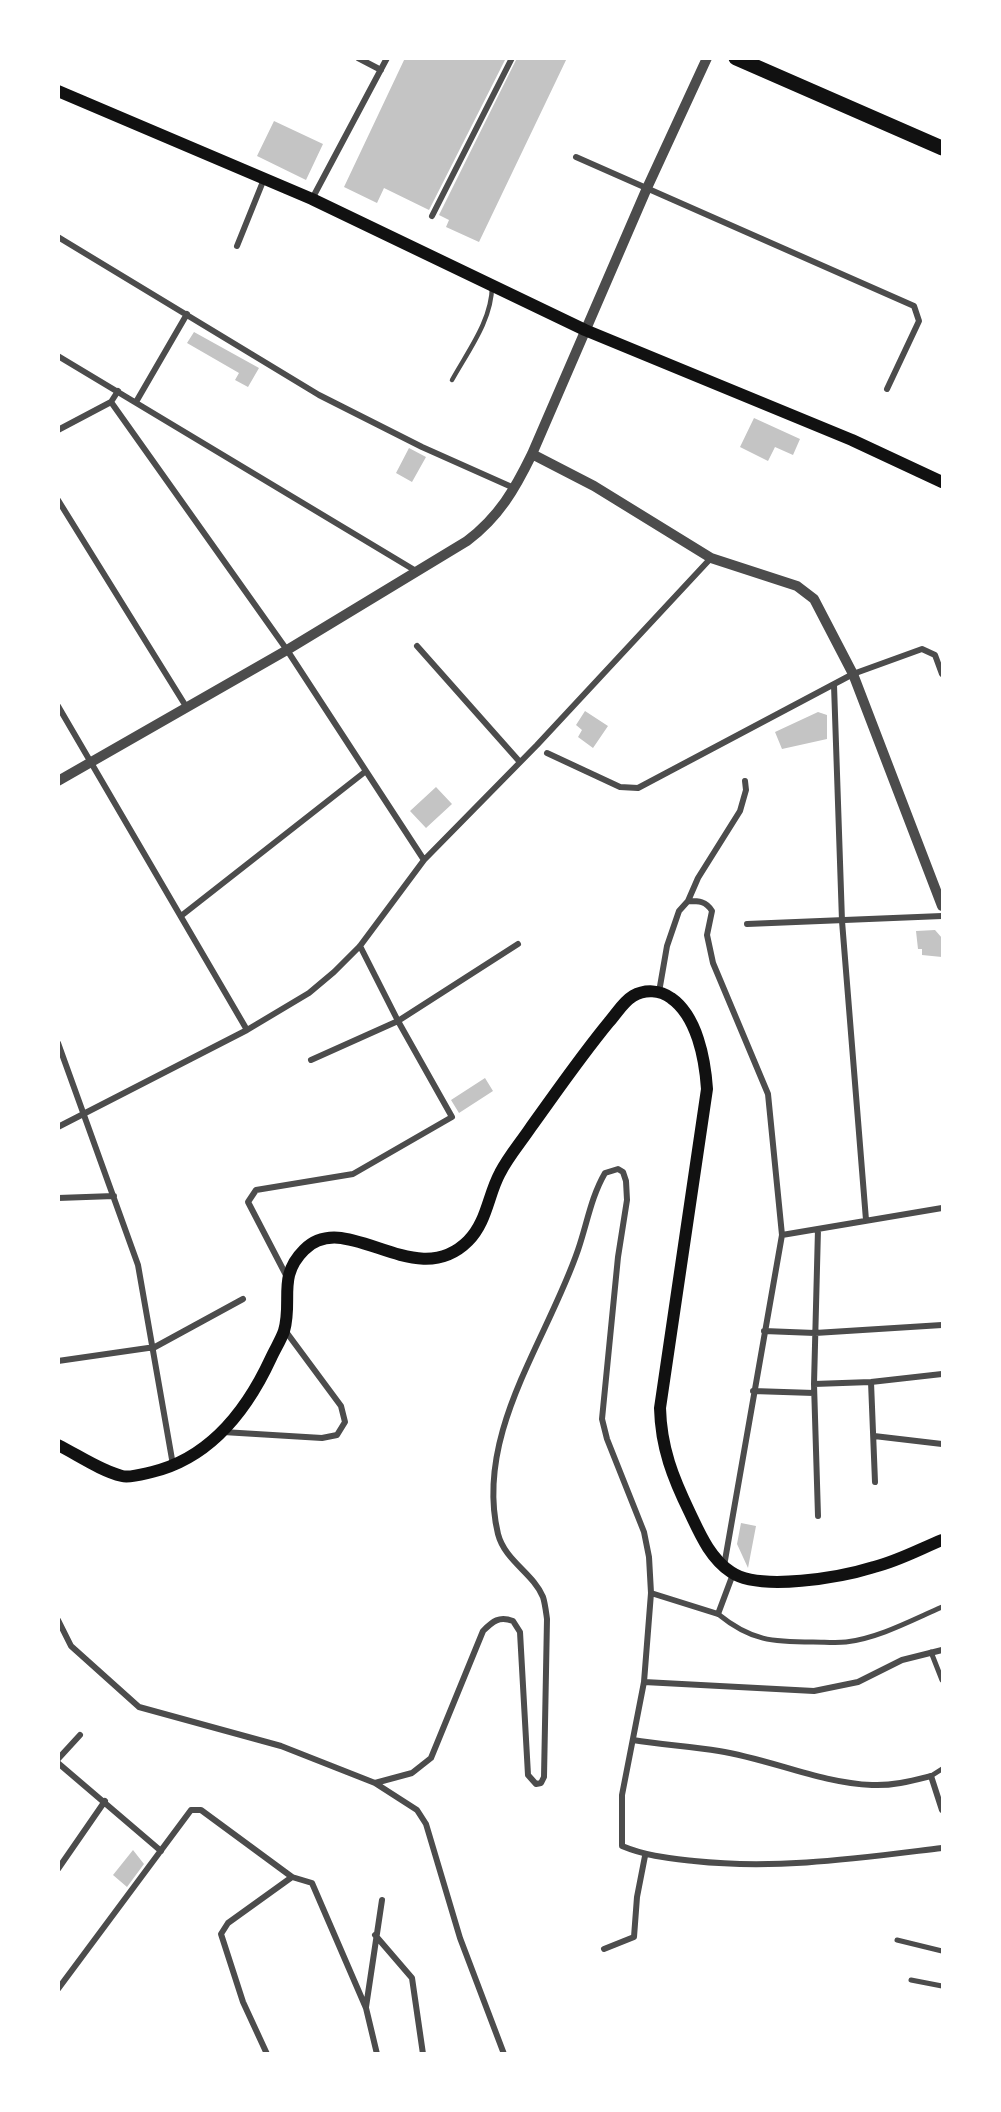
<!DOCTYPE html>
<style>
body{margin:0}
#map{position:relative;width:1001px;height:2112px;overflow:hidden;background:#fff;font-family:"Source Sans 3",sans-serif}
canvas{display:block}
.frame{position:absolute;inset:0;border:60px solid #fff;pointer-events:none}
</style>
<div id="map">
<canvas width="1001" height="2112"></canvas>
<div class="frame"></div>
</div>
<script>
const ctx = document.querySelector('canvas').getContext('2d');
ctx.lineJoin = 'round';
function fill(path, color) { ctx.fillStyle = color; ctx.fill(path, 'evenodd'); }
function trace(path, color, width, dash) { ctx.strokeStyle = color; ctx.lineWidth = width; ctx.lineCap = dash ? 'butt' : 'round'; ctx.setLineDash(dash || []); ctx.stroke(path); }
fill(new Path2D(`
 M 405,58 L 506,58 L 429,210 L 384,188 L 377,203 L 344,187 Z
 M 517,58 L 567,58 L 479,242 L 446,227 L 449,220 L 439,215 Z
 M 274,121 L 323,144 L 306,180 L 257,156 Z
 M 194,332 L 259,368 L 248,387 L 235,380 L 239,373 L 187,343 Z
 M 754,418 L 800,439 L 793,455 L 775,447 L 768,461 L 740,447 Z
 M 409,448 L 426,457 L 412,482 L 396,473 Z
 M 585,711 L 608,726 L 593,748 L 578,737 L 582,730 L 576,725 Z
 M 818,712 L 827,715 L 827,739 L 782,749 L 775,732 Z
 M 436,787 L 452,804 L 426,828 L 410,811 Z
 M 935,930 L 942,938 L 942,957 L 922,955 L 922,949 L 918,949 L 916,931 Z
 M 485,1078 L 493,1091 L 459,1113 L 451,1100 Z
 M 741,1523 L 756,1526 L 748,1568 L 737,1544 Z
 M 133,1850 L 144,1864 L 127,1887 L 113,1875 Z`), '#c4c4c4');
trace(new Path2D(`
 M 452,380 C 468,351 492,320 492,286`), '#4c4c4c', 4.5);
trace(new Path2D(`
 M 718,1614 C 751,1641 773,1642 813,1642 C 824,1642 836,1643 846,1642 C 879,1638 912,1620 942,1607
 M 931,1652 L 942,1680
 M 931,1776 L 942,1769
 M 897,1940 L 942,1951
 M 911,1980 L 942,1986`), '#4c4c4c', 5);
trace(new Path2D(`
 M 358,58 L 381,70
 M 576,157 L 914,306 L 919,321 L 887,389
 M 312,199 L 387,58
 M 432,216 L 512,58
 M 58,237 L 319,395 L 422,447 L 514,488
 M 237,246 L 264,179
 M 58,356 L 416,571
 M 111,402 L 287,650 L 424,860
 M 136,402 L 187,314
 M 58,430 L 111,402 L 118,391
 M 58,500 L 187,708
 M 417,646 L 519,761
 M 834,685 L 842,921 L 866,1220
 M 58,706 L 247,1030
 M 547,753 L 620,787 L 638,788 L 853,674 L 922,649 L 935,655 L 942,674
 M 688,901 C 699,901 706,901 712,911 L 707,935 L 713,963 L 768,1094 L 782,1235 L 724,1566
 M 181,916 L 366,771
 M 747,924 L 942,916
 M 659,992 L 667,946 L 679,911 L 688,901 L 698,878 L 740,811 L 746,790 L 745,781
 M 58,1043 L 138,1265 L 173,1465
 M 311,1060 L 398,1021 L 518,944
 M 58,1127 L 247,1030 L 309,993 L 334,972 L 360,946 L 424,860 L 537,745 L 711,558
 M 58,1198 L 114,1196
 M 818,1229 L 814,1384 L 818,1516
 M 782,1235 L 942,1208
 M 287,1277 L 248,1202 L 256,1190 L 353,1174 L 452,1117 L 398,1021 L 360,946
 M 764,1331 L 815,1333 L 942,1325
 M 58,1361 L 155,1347 L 243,1299
 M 871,1382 L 875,1482
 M 814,1384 L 871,1382 L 942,1374
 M 753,1391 L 814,1393
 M 223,1432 L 322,1438 L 337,1435 L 345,1422 L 341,1406 L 284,1329
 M 874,1436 L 942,1444
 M 651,1593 L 718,1614 L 733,1574
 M 58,1620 L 71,1646 L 139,1707 L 281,1746 L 375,1783 L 417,1810 L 426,1824 L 460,1938 L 504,2054
 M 644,1682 L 814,1691 L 858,1682 L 902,1660 L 942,1650
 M 633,1740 C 662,1745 691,1746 719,1751 C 770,1759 820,1783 872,1785 C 892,1786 911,1781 931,1776 L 942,1810
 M 58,1759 L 80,1735
 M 58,1763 L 161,1851
 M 375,1783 L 412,1773 L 431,1758 L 483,1631 C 493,1621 499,1616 513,1621 L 520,1632 L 528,1775 L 536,1784 L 541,1783 L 544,1777 L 547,1619 C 546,1612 545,1603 543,1597 C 533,1573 505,1561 498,1534 C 474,1434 547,1341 578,1250 C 587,1224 591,1197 605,1173 L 618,1169 L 623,1172 L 626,1181 L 627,1200 L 618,1257 L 602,1419 L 607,1439 L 644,1532 L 649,1557 L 651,1593 L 644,1682 L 622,1795 L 622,1846 C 646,1856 668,1858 694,1861 C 778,1870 859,1858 942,1848
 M 58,1869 L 105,1801
 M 375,1935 L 412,1978 L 423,2054
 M 604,1949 L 634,1937 L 637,1897 L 645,1856
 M 58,1989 L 191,1810 L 201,1810 L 292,1877 L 312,1883 L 366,2008 L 377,2054
 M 366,2007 L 382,1900
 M 267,2054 L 243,2002 L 221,1934 L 228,1923 L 292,1877`), '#4c4c4c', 6);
trace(new Path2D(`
 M 532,454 L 594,486 L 711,558 L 797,586 L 814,599 L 853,674 L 942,906
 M 58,781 L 287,650 L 467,541 C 499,517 515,489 532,454 L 647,188 L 707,58`), '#4c4c4c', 10);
trace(new Path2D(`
 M 58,91 L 312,199 L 585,330 L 852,440 L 942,482
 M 58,1445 C 78,1455 101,1471 122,1476 C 130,1478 143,1474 152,1472 C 210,1458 247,1410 271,1358 C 275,1349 281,1340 284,1331 C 293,1300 277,1277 304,1250 C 346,1207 415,1294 468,1241 C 487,1222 488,1195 500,1173 C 508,1157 521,1142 531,1127 C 557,1091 581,1056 609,1022 C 617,1013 623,1002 633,996 C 645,989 660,990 671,998 C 697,1016 705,1059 707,1089 L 660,1408 C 661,1448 673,1478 690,1513 C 700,1534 710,1558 731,1572 C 760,1592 842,1577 874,1567 C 898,1561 920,1549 942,1540`), '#111', 12);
trace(new Path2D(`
 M 736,58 L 942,148`), '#111', 15);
</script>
